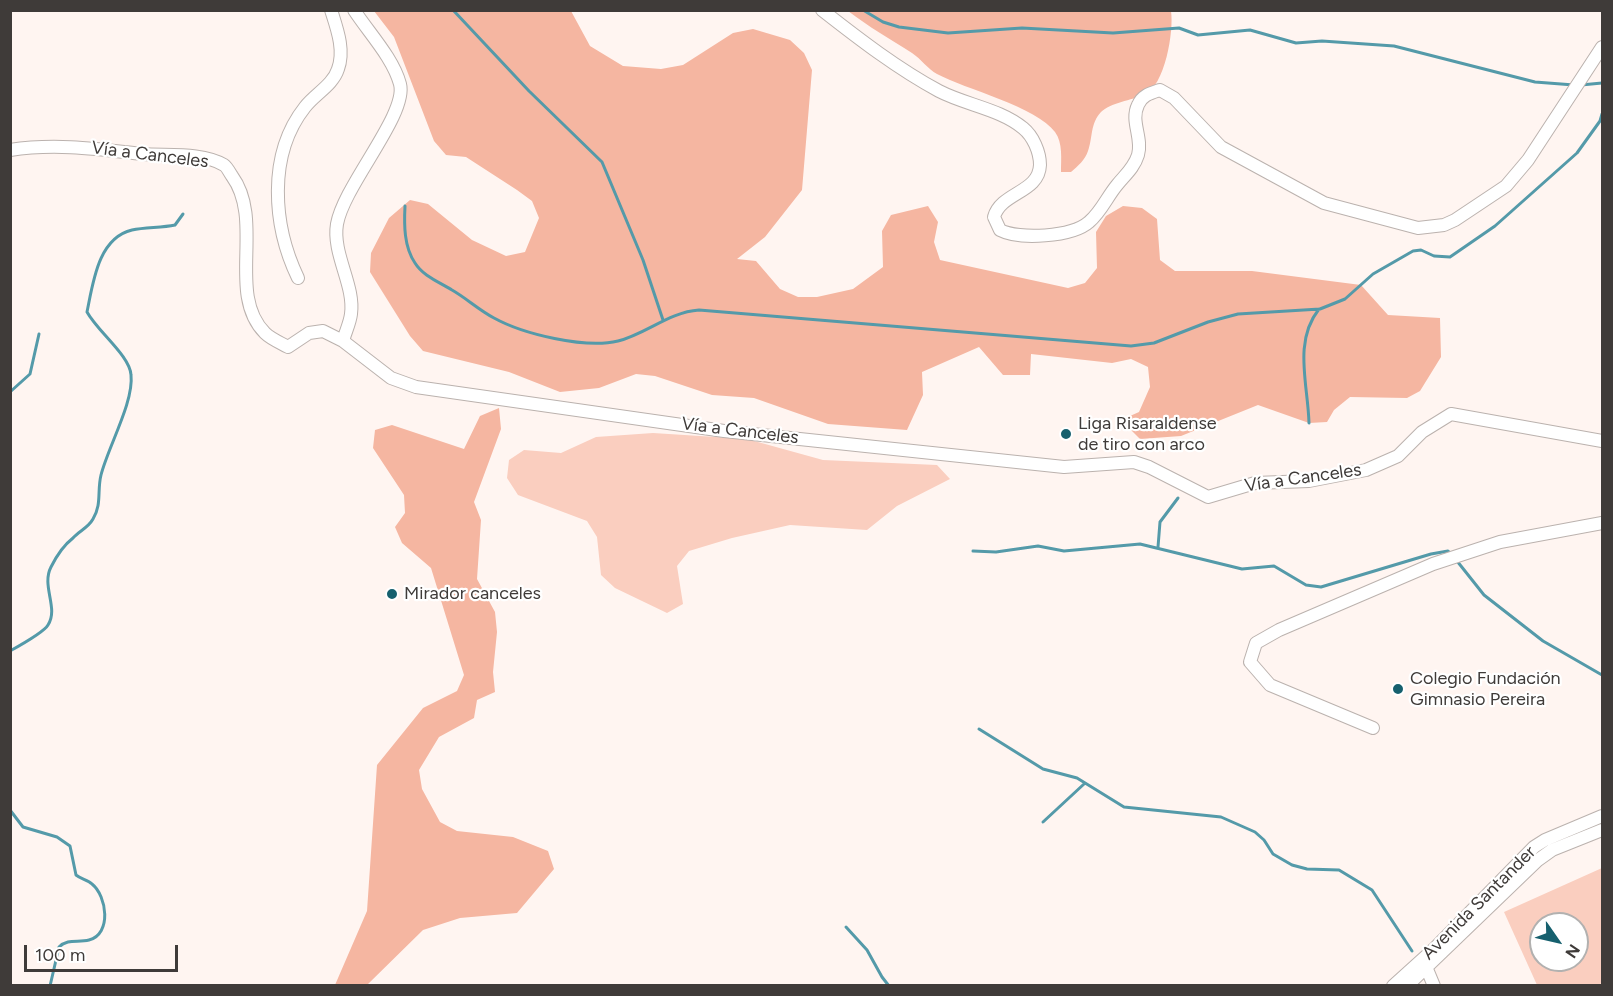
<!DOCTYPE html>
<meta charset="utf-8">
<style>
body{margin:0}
#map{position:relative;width:1613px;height:996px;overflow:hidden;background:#fff5f1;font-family:Figtree,sans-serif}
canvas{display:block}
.frame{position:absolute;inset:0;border:12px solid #3f3b39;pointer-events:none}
.north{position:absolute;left:1529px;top:912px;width:60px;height:60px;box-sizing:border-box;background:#fff;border:2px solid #b2b1b0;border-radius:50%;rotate:124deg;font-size:16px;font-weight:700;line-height:24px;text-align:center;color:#3f3b39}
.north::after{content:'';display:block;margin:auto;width:21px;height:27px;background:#16606e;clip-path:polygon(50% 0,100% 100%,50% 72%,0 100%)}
.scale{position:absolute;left:24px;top:945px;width:154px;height:27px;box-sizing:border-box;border:3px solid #3f3b39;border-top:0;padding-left:8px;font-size:18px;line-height:21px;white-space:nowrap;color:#3f3b39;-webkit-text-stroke:4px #fff;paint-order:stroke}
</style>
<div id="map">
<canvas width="1613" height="996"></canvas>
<div class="frame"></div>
<div class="north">N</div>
<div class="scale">100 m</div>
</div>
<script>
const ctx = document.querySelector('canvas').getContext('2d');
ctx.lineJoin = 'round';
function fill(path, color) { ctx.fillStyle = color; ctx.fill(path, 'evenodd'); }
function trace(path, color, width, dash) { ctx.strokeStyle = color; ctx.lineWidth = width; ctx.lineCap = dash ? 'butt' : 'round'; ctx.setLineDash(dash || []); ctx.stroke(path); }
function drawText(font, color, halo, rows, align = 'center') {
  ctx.font = font + ' Figtree,sans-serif'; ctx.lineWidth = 4.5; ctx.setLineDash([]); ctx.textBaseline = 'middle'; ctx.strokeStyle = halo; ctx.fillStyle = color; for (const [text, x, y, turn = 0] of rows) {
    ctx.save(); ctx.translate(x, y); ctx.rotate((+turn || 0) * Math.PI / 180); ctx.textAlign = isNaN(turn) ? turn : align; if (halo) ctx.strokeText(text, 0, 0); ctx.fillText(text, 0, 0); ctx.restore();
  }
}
fill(new Path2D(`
 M 653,433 L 747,439 L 823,460 L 937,465 L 950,479 L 897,506 L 867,530 L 790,525 L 732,538 L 689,551 L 677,566 L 683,604 L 667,613 L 615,588 L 601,575 L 597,537 L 587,521 L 518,495 L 507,478 L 509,460 L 524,450 L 561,453 L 596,437 Z
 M 1602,868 L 1602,983 L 1596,986 L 1537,985 L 1504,912 ZM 1541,924 L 1577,924 L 1577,960 L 1541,960 Z`), '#facebf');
fill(new Path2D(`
 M 374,11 L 571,11 L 590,46 L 623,66 L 661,69 L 683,65 L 733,33 L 753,29 L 790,40 L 804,53 L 812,70 L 802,190 L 765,237 L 737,259 L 756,261 L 780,289 L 798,297 L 817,297 L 853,289 L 883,267 L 882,231 L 891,215 L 928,206 L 938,222 L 934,242 L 940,260 L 1068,288 L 1085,283 L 1097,268 L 1096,232 L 1106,216 L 1123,206 L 1142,208 L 1157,219 L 1160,260 L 1175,271 L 1252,271 L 1361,285 L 1388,315 L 1440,318 L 1441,357 L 1420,391 L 1407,398 L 1350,397 L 1334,410 L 1327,422 L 1309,423 L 1258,405 L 1181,436 L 1140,439 L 1121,420 L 1139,412 L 1150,387 L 1148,367 L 1131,359 L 1112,363 L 1031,354 L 1030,375 L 1003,375 L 979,347 L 922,372 L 923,395 L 907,430 L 828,424 L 754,398 L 712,395 L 655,376 L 636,374 L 599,388 L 560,392 L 509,372 L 423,351 L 410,336 L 370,272 L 371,253 L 389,218 L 410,200 L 428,204 L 472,240 L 506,256 L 525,252 L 539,218 L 532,201 L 517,190 L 466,157 L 446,155 L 434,141 L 394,37 Z
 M 848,11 L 1171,11 C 1174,31 1165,86 1144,95 C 1132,100 1110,103 1101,112 C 1090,124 1093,137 1088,151 C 1085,160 1078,166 1071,172 L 1061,172 C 1061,159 1063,143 1055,132 C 1037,107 965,89 937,74 C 928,69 921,59 912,53 C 890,39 869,27 848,11 Z
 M 499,408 L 501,429 L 474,502 L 481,520 L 477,579 L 495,612 L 497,632 L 493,672 L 495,692 L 477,700 L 474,718 L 439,737 L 419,770 L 422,789 L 440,822 L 457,831 L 513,837 L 548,851 L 554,869 L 517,913 L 460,918 L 423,930 L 367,985 L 335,985 L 367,911 L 377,765 L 423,708 L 457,691 L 464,675 L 431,568 L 402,543 L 395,527 L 405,513 L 404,495 L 373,448 L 375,430 L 392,425 L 464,449 L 480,416 Z`), '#f5b6a1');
trace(new Path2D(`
 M 453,10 L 529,91 L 602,162 L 643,260 L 663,320
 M 863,10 L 883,22 L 899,27 L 948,33 L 1022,28 L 1113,33 L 1179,28 L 1198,35 L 1250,30 L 1296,43 L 1322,41 L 1394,46 L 1535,82 L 1574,85
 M 1581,85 L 1602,83
 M 405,206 C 404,225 404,247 415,263 C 423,276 439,282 452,290 C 466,298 479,310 494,318 C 523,334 585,349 618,341 C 646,334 669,312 699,310 L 1131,346 L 1154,343 L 1208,322 L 1238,314 L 1320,309 L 1345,299 L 1373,274 L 1413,251 L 1421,250 L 1434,256 L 1450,257 L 1495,226 L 1577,153 L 1600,121 L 1602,114
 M 10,392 L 30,374 L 39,334
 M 1309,423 C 1308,384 1293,342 1319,309
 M 1158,547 L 1160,522 L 1178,498
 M 973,551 L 996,552 L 1038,546 L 1064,551 L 1140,544 L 1242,569 L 1274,566 L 1306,585 L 1321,587 L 1431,554 L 1448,551 L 1451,554
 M 1457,561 L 1484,595 L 1543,641 L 1602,675
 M 10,651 C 19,646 44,632 48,625 C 59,608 41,586 51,567 C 56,557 64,545 73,538 C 79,531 88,528 93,519 C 102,504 97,491 101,475 C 108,447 134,402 131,375 C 130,356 98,332 87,312 C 93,283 98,238 132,230 C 146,227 161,228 175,225 L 183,214
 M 979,729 L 1043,769 L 1077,778 L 1124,807 L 1221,817 L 1255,832 L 1264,840 L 1273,854 L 1292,865 L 1307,869 L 1339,870 L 1372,890 L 1412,951
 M 10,810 L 23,827 L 57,837 L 70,846 L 76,875 C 81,879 88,880 92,884 C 107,896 112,934 89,940 C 78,943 68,938 59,947 L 50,986
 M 1043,822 L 1084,784
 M 846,927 L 867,950 L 882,977 L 889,986`), '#549aa9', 3);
const minor = new Path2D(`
 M 822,10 C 859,39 898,69 939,91 C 966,105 1000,109 1023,128 C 1033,136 1040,152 1040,165 C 1039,193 1001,192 994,217 L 1000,230 C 1019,240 1072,237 1089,222 C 1101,212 1107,197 1117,185 C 1125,175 1134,168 1138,155 C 1143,138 1130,121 1138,105 C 1142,95 1151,93 1160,90 L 1174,98 L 1221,147 L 1324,203 L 1418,228 L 1444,225 L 1455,220 L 1506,186 L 1528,160 L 1602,47
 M 10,150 C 55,143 98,149 143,154 C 167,156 202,152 224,165 C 227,167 230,173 232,176 C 265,221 226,294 265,333 C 271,339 281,343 288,347 L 309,333 L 323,331 L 343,341 L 391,378 L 416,387 L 724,431 L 1064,467 L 1134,462 L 1149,467 L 1208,497 L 1255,483 L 1309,481 L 1366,470 L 1398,456 L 1422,432 L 1451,414 L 1602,441
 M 298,278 C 273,226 267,155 305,107 C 315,94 333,85 338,69 C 345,50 337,29 331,10
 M 343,341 C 345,333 350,323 351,314 C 355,285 332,254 337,224 C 344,185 408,114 400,84 C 393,58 369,33 354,10
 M 1373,728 L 1270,685 L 1250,662 L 1256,643 L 1279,630 L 1433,564 L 1500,542 L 1602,523
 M 1424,962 L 1434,986
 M 1393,986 L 1435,948 L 1534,847 L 1545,840 L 1602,816
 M 1407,986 L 1538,860 L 1552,850 L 1602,830`);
trace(minor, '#bbb2ae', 14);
trace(minor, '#fff', 12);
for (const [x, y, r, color] of [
 [1066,434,6,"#16606e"],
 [392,594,6,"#16606e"],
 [1398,689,6,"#16606e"]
]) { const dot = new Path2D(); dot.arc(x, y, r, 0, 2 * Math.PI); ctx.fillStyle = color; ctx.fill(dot); trace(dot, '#fff', 2); }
drawText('18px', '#3f3b39', '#fff', [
 ["Vía a Canceles",150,155,7],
 ["Vía a Canceles",740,431,7],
 ["Vía a Canceles",1303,478,-8],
 ["Avenida Santander",1479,903,-45]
]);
drawText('18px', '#3f3b39', '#fff', [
 ["Liga Risaraldense",1078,424],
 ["de tiro con arco",1078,445],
 ["Mirador canceles",404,594],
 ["Colegio Fundación",1410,679],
 ["Gimnasio Pereira",1410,700]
], 'left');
</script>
